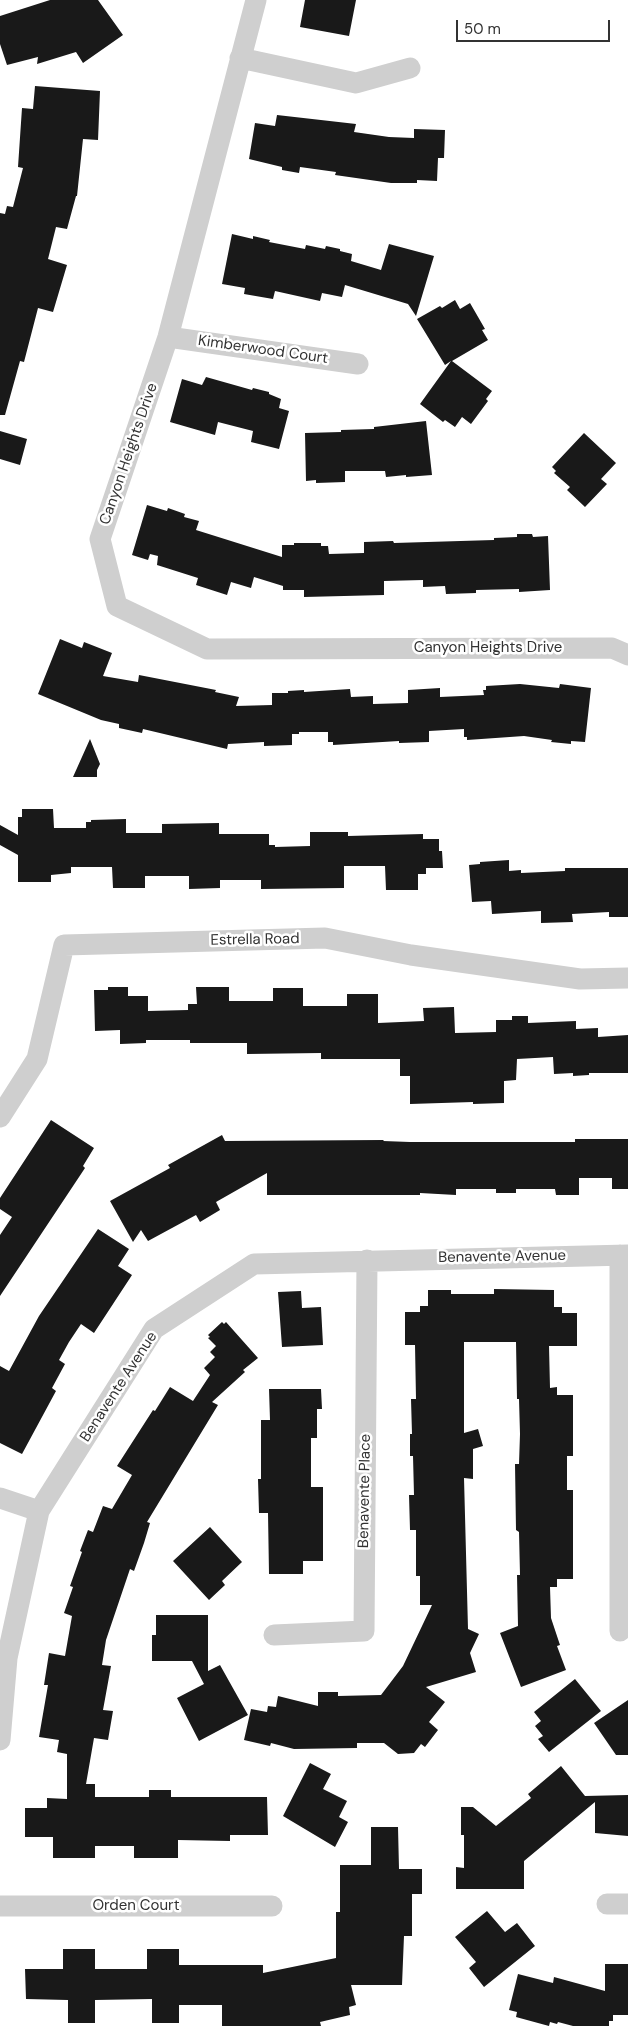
<!DOCTYPE html>
<style>
body{margin:0}
#map{position:relative;width:628px;height:2026px;overflow:hidden;background:#fff;font-family:"DM Sans",sans-serif}
canvas{display:block}
.scale{position:absolute;left:456px;top:20px;width:154px;height:22px;box-sizing:border-box;border:2px solid #323232;border-top:0;padding-left:6px;font-size:15px;line-height:18px;white-space:nowrap;color:#323232;-webkit-text-stroke:4px #fff;paint-order:stroke}
</style>
<div id="map">
<canvas width="628" height="2026"></canvas>
<div class="scale">50 m</div>
</div>
<script>
const ctx = document.querySelector('canvas').getContext('2d');
ctx.lineJoin = 'round';
function fill(path, color) { ctx.fillStyle = color; ctx.fill(path, 'evenodd'); }
function trace(path, color, width, dash) { ctx.strokeStyle = color; ctx.lineWidth = width; ctx.lineCap = dash ? 'butt' : 'round'; ctx.setLineDash(dash || []); ctx.stroke(path); }
function drawText(font, color, halo, rows, align = 'center') {
  ctx.font = font + ' "DM Sans",sans-serif'; ctx.lineWidth = 5; ctx.setLineDash([]); ctx.textBaseline = 'middle'; ctx.strokeStyle = halo; ctx.fillStyle = color; for (const [text, x, y, turn = 0] of rows) {
    ctx.save(); ctx.translate(x, y); ctx.rotate((+turn || 0) * Math.PI / 180); ctx.textAlign = isNaN(turn) ? turn : align; if (halo) ctx.strokeText(text, 0, 0); ctx.fillText(text, 0, 0); ctx.restore();
  }
}
fill(new Path2D(`
 M 50,0 L 98,0 L 123,35 L 83,63 L 76,52 L 37,64 L 38,57 L 7,65 L 0,44 L 0,16 Z
 M 305,0 L 356,0 L 349,36 L 300,27 Z
 M 35,86 L 100,91 L 98,140 L 83,139 L 77,196 L 76,196 L 67,229 L 56,227 L 48,259 L 67,265 L 53,312 L 38,308 L 24,362 L 20,361 L 5,415 L 0,415 L 0,213 L 5,214 L 7,206 L 13,207 L 23,168 L 18,167 L 22,108 L 33,109 Z
 M 277,115 L 356,124 L 354,132 L 389,137 L 414,138 L 414,129 L 445,130 L 444,158 L 438,158 L 437,181 L 417,180 L 417,183 L 391,183 L 335,175 L 336,172 L 300,167 L 299,173 L 282,170 L 282,167 L 249,159 L 255,123 L 275,126 Z
 M 232,234 L 253,239 L 253,236 L 270,240 L 269,242 L 305,249 L 306,245 L 325,249 L 326,246 L 340,249 L 340,251 L 352,254 L 351,261 L 381,270 L 389,244 L 434,256 L 416,316 L 408,304 L 345,285 L 342,297 L 322,293 L 320,301 L 275,291 L 273,299 L 244,294 L 245,288 L 222,284 Z
 M 455,300 L 460,309 L 470,303 L 485,329 L 482,330 L 488,340 L 452,361 L 492,391 L 486,399 L 488,401 L 471,424 L 462,417 L 455,427 L 445,420 L 443,422 L 420,404 L 451,361 L 445,365 L 417,319 L 440,306 L 442,308 Z
 M 206,377 L 252,390 L 253,388 L 269,392 L 269,394 L 281,399 L 279,408 L 289,411 L 279,449 L 251,442 L 253,431 L 218,422 L 215,435 L 170,422 L 182,379 L 202,385 Z
 M 426,421 L 432,475 L 406,477 L 406,475 L 386,477 L 385,471 L 345,471 L 345,482 L 316,483 L 316,480 L 306,481 L 305,433 L 341,432 L 341,430 L 374,429 L 374,427 Z
 M 0,431 L 27,439 L 20,465 L 0,459 Z
 M 584,433 L 616,463 L 601,479 L 607,484 L 585,507 L 567,490 L 570,487 L 554,473 L 556,471 L 552,467 Z
 M 147,505 L 167,511 L 168,508 L 185,514 L 184,517 L 199,521 L 196,530 L 282,557 L 282,545 L 294,545 L 294,543 L 321,543 L 321,546 L 328,546 L 329,554 L 364,553 L 364,542 L 393,541 L 394,543 L 494,540 L 494,538 L 517,537 L 517,534 L 532,534 L 533,537 L 548,536 L 550,590 L 519,592 L 519,589 L 476,590 L 476,593 L 446,594 L 445,586 L 423,587 L 423,580 L 384,581 L 384,595 L 304,597 L 304,590 L 283,590 L 283,586 L 254,577 L 251,588 L 231,582 L 227,595 L 196,585 L 198,578 L 157,565 L 158,556 L 150,554 L 148,560 L 132,555 Z
 M 60,639 L 82,648 L 84,642 L 112,653 L 103,676 L 138,682 L 139,675 L 216,690 L 215,692 L 239,697 L 236,706 L 272,705 L 272,693 L 288,693 L 288,691 L 304,690 L 304,692 L 350,689 L 351,697 L 373,696 L 373,704 L 408,703 L 408,690 L 440,688 L 440,697 L 484,695 L 483,690 L 486,690 L 486,686 L 520,684 L 559,688 L 560,684 L 591,688 L 585,742 L 571,741 L 571,744 L 551,742 L 552,740 L 524,736 L 467,740 L 467,737 L 464,737 L 464,729 L 429,731 L 429,742 L 399,743 L 399,741 L 333,745 L 333,742 L 328,742 L 328,732 L 299,732 L 299,734 L 292,734 L 292,745 L 264,746 L 264,742 L 228,744 L 227,749 L 143,729 L 142,733 L 119,728 L 119,724 L 101,720 L 38,694 Z
 M 90,739 L 100,764 L 97,770 L 97,777 L 73,777 Z
 M 22,809 L 53,809 L 54,828 L 86,828 L 86,822 L 91,822 L 91,820 L 126,819 L 126,833 L 162,833 L 162,824 L 219,823 L 219,834 L 269,834 L 269,845 L 275,845 L 275,847 L 310,846 L 310,832 L 348,832 L 348,836 L 423,834 L 423,839 L 439,839 L 439,851 L 442,851 L 443,868 L 426,868 L 426,874 L 418,874 L 418,890 L 386,890 L 385,866 L 344,866 L 344,888 L 261,889 L 261,880 L 220,880 L 220,888 L 189,889 L 189,876 L 145,876 L 145,888 L 113,888 L 112,867 L 71,867 L 71,873 L 51,875 L 51,882 L 18,882 L 18,855 L 0,845 L 0,825 L 18,835 L 18,817 L 22,817 Z
 M 509,860 L 509,871 L 521,870 L 521,873 L 565,871 L 565,868 L 628,868 L 628,917 L 609,917 L 609,912 L 572,914 L 573,922 L 541,923 L 541,911 L 492,914 L 491,901 L 472,902 L 469,865 L 480,864 L 480,862 Z
 M 108,987 L 128,987 L 128,996 L 148,996 L 148,1011 L 188,1010 L 188,1004 L 197,1004 L 196,987 L 229,987 L 229,1001 L 273,1001 L 273,988 L 303,988 L 303,1006 L 347,1006 L 347,994 L 378,994 L 378,1023 L 424,1021 L 423,1008 L 454,1007 L 455,1033 L 496,1032 L 496,1020 L 512,1020 L 512,1016 L 528,1016 L 528,1023 L 576,1021 L 576,1029 L 598,1028 L 598,1037 L 628,1035 L 628,1073 L 589,1073 L 589,1075 L 573,1076 L 573,1073 L 554,1074 L 553,1057 L 517,1059 L 516,1080 L 504,1081 L 504,1103 L 473,1104 L 473,1102 L 410,1104 L 410,1076 L 400,1076 L 400,1059 L 321,1059 L 321,1053 L 247,1054 L 247,1043 L 190,1043 L 190,1040 L 146,1040 L 146,1043 L 120,1044 L 120,1030 L 95,1031 L 94,990 L 108,990 Z
 M 51,1120 L 94,1148 L 83,1166 L 85,1168 L 0,1296 L 0,1235 L 12,1217 L 0,1209 L 0,1198 Z
 M 222,1135 L 225,1141 L 384,1140 L 383,1141 L 410,1142 L 575,1142 L 575,1139 L 628,1139 L 628,1189 L 612,1189 L 612,1178 L 579,1178 L 579,1195 L 556,1195 L 555,1189 L 516,1189 L 516,1193 L 496,1193 L 496,1189 L 456,1189 L 456,1195 L 420,1193 L 420,1195 L 267,1195 L 267,1173 L 216,1202 L 220,1210 L 200,1222 L 196,1215 L 148,1241 L 141,1230 L 133,1242 L 110,1201 L 170,1168 L 168,1165 Z
 M 98,1229 L 129,1249 L 118,1266 L 132,1275 L 94,1333 L 81,1324 L 69,1342 L 59,1360 L 65,1364 L 52,1388 L 56,1391 L 22,1454 L 0,1443 L 0,1366 L 9,1371 L 39,1316 Z
 M 494,1289 L 554,1290 L 554,1307 L 562,1307 L 562,1313 L 577,1313 L 577,1346 L 549,1346 L 550,1388 L 557,1387 L 557,1395 L 573,1395 L 573,1456 L 567,1456 L 567,1490 L 573,1490 L 573,1579 L 557,1579 L 557,1587 L 550,1587 L 551,1618 L 560,1645 L 557,1646 L 566,1670 L 521,1687 L 500,1633 L 518,1626 L 517,1575 L 520,1575 L 519,1532 L 516,1530 L 515,1464 L 519,1464 L 520,1434 L 519,1399 L 517,1399 L 516,1342 L 464,1342 L 464,1433 L 478,1429 L 483,1446 L 473,1449 L 473,1479 L 464,1478 L 468,1629 L 479,1634 L 470,1653 L 476,1672 L 426,1687 L 445,1702 L 429,1722 L 438,1730 L 425,1747 L 421,1744 L 414,1753 L 398,1754 L 384,1743 L 357,1743 L 357,1748 L 294,1749 L 271,1743 L 270,1746 L 244,1740 L 251,1709 L 267,1712 L 268,1706 L 276,1707 L 278,1696 L 318,1706 L 318,1692 L 338,1692 L 338,1696 L 381,1695 L 403,1666 L 432,1605 L 420,1605 L 420,1576 L 416,1576 L 416,1530 L 410,1530 L 409,1495 L 414,1495 L 413,1456 L 410,1456 L 410,1434 L 412,1434 L 411,1399 L 416,1399 L 415,1345 L 405,1345 L 405,1312 L 420,1312 L 420,1306 L 428,1306 L 428,1290 L 451,1290 L 451,1294 L 494,1294 Z
 M 301,1291 L 302,1308 L 321,1307 L 323,1345 L 282,1347 L 278,1292 Z
 M 222,1322 L 224,1324 L 226,1322 L 258,1358 L 243,1370 L 245,1372 L 212,1402 L 218,1405 L 147,1522 L 150,1523 L 144,1543 L 134,1571 L 130,1569 L 106,1640 L 102,1665 L 111,1666 L 103,1710 L 113,1711 L 108,1740 L 94,1738 L 86,1784 L 95,1784 L 95,1797 L 149,1797 L 149,1790 L 171,1790 L 171,1797 L 267,1797 L 268,1835 L 230,1835 L 230,1841 L 178,1840 L 178,1858 L 134,1858 L 134,1846 L 95,1846 L 95,1858 L 53,1858 L 53,1837 L 25,1837 L 25,1808 L 47,1808 L 47,1798 L 67,1799 L 67,1754 L 57,1752 L 59,1740 L 39,1737 L 48,1685 L 44,1685 L 49,1653 L 65,1656 L 72,1616 L 64,1613 L 73,1587 L 70,1586 L 82,1552 L 80,1551 L 88,1530 L 93,1532 L 103,1506 L 112,1509 L 132,1475 L 117,1466 L 153,1410 L 155,1411 L 170,1387 L 193,1401 L 210,1375 L 204,1368 L 215,1357 L 210,1352 L 216,1346 L 208,1338 L 210,1337 L 208,1335 Z
 M 269,1389 L 321,1389 L 322,1409 L 317,1409 L 317,1438 L 311,1438 L 311,1487 L 323,1487 L 323,1561 L 303,1561 L 303,1574 L 269,1574 L 268,1513 L 259,1513 L 258,1479 L 261,1479 L 261,1420 L 270,1420 Z
 M 210,1527 L 242,1562 L 222,1581 L 225,1585 L 209,1600 L 173,1561 Z
 M 156,1615 L 208,1615 L 208,1671 L 220,1665 L 248,1715 L 199,1741 L 177,1698 L 204,1684 L 192,1661 L 152,1661 L 152,1635 L 156,1635 Z
 M 575,1679 L 601,1711 L 549,1752 L 538,1739 L 543,1736 L 535,1726 L 541,1721 L 534,1712 Z
 M 628,1700 L 628,1755 L 616,1755 L 594,1723 Z
 M 310,1763 L 331,1774 L 323,1789 L 347,1801 L 339,1817 L 348,1822 L 335,1847 L 283,1816 Z
 M 561,1766 L 585,1796 L 628,1795 L 628,1836 L 595,1833 L 595,1802 L 524,1861 L 524,1889 L 456,1889 L 456,1867 L 464,1868 L 464,1835 L 461,1835 L 461,1807 L 473,1807 L 496,1826 L 531,1798 L 528,1794 Z
 M 371,1827 L 398,1827 L 399,1869 L 422,1869 L 422,1894 L 412,1894 L 412,1936 L 404,1936 L 402,1985 L 351,1985 L 356,2005 L 349,2007 L 350,2015 L 320,2022 L 321,2026 L 222,2026 L 222,2005 L 179,2005 L 179,2023 L 152,2023 L 152,1999 L 95,2000 L 95,2023 L 68,2023 L 68,2000 L 26,1999 L 25,1969 L 63,1969 L 63,1949 L 95,1949 L 95,1969 L 147,1969 L 147,1949 L 179,1949 L 179,1965 L 263,1965 L 263,1973 L 336,1958 L 336,1912 L 340,1912 L 340,1865 L 371,1865 Z
 M 487,1911 L 505,1932 L 517,1923 L 535,1946 L 484,1987 L 469,1968 L 476,1962 L 455,1937 Z
 M 605,1964 L 628,1964 L 628,2015 L 613,2015 L 613,2021 L 609,2021 L 609,2026 L 573,2026 L 558,2022 L 557,2024 L 550,2022 L 549,2026 L 516,2017 L 517,2012 L 509,2010 L 518,1974 L 553,1983 L 554,1977 L 605,1991 Z`), '#191919');
trace(new Path2D(`
 M 256,0 L 168,337 L 100,539 L 117,606 L 207,649 L 612,648 L 628,655
 M 240,58 L 356,83 L 410,68
 M 168,337 L 358,364
 M 0,1117 L 37,1059 L 64,945 L 325,938 L 411,955 L 580,979 L 628,978
 M 620,1255 L 620,1631
 M 0,1498 L 39,1511
 M 274,1635 L 364,1631 L 367,1260
 M 0,1740 L 7,1658 L 39,1511 L 154,1329 L 254,1264 L 628,1255
 M 607,1904 L 628,1904
 M 0,1906 L 272,1906`), '#cfcfcf', 21);
drawText('15px', '#323232', '#fff', [
 ["Kimberwood Court",263,350,8],
 ["Canyon Heights Drive",129,454,-71],
 ["Canyon Heights Drive",488,648],
 ["Estrella Road",255,940,-1],
 ["Benavente Avenue",502,1257,-1],
 ["Benavente Avenue",119,1387,-57],
 ["Benavente Place",365,1491,-89],
 ["Orden Court",136,1906]
]);
</script>
